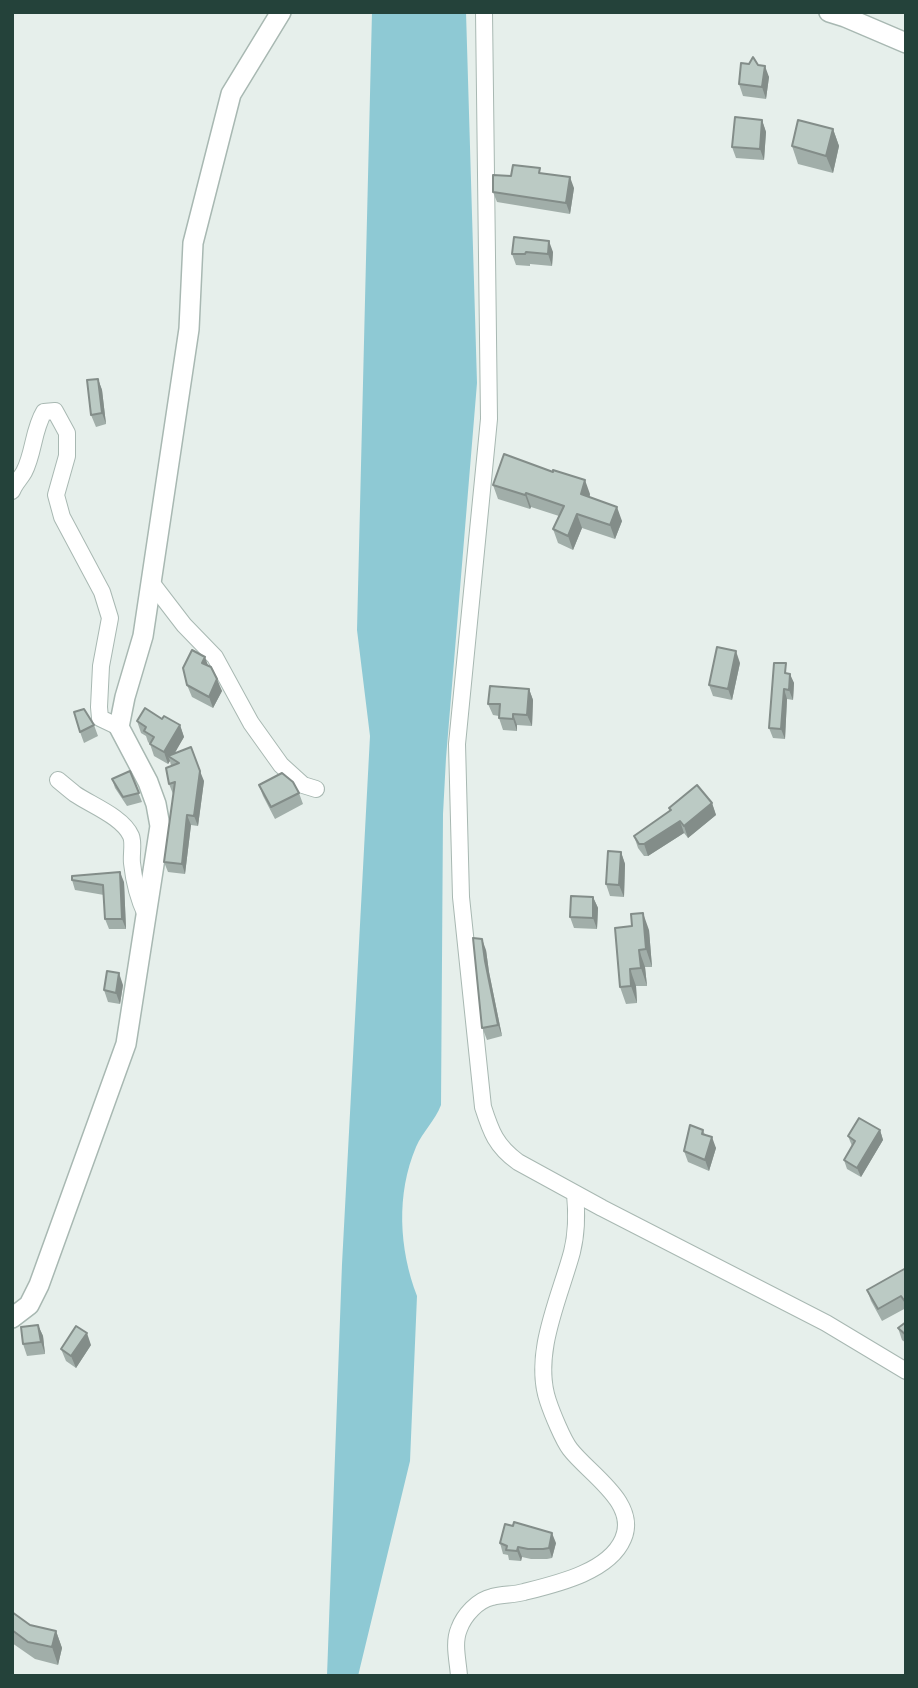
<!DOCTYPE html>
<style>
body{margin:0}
#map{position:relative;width:918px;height:1688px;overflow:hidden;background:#e6efeb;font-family:"Work Sans",sans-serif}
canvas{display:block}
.frame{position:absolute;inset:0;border:14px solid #24423a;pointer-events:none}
</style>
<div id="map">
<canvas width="918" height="1688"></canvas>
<div class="frame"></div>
</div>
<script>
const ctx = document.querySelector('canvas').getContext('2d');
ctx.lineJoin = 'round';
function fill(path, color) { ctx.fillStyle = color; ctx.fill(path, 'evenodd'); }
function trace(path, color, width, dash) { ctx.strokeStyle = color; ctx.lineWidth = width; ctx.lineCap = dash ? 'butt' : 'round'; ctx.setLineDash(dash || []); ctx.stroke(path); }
fill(new Path2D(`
 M 372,12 L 466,12 L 477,383 L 446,758 L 443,814 L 441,1105 C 435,1121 423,1131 416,1147 C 396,1194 399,1249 417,1296 L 410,1461 L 358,1676 L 327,1676 L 342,1264 L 370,736 L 357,630 Z`), '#8ec9d4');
const minor = new Path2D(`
 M 484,12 L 489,419 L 457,744 L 461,897 L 483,1107 C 491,1132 496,1146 518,1162 L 602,1208 L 826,1323 L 906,1371
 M 12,491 C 15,483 20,479 24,472 C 34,453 33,430 44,412 L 55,411 L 67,433 L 67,456 L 56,495 L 62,517 L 102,592 L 110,618 L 101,666 L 99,707 L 100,718 L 119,727
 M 151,582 L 184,625 L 215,657 L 251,723 L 281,765 L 303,785 L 316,789
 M 58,780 C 64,785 70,790 75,794 C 91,805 123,817 131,836 C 134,843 131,855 132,863 C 134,882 138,898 146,915
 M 459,1676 C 458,1661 453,1643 459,1629 C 464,1615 478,1600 492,1597 C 503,1594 514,1595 524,1592 C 556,1584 609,1572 623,1539 C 639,1503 589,1474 570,1449 C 563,1440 552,1413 548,1401 C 532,1354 560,1297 572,1252 C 577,1232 577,1214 575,1194`);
const tertiary = new Path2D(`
 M 829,12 L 845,17 L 906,43
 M 12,1318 L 29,1305 L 39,1285 L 126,1044 L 160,826 L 156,804 L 148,782 L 119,727 L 125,697 L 143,636 L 189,329 L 193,243 L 231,94 L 281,12`);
trace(minor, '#a8b8b2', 18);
trace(tertiary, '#a8b8b2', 22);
trace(minor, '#fff', 16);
trace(tertiary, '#fff', 19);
fill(new Path2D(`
 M 758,65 L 769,77 L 766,99 L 743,96 L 739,84 Z
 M 762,120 L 766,132 L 764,160 L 736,158 L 732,147 Z
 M 833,129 L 839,146 L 833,173 L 798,164 L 792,146 Z
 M 511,176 L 574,188 L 570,214 L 497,202 L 493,192 Z
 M 514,237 L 553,252 L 552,266 L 530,264 L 530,266 L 516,265 L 512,254 Z
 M 98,379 L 102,390 L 106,424 L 96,427 L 91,415 Z
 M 493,485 L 590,494 L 590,497 L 622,521 L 615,539 L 582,528 L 573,550 L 558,543 L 553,529 L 559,516 L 531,507 L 530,509 L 498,499 Z
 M 740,663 L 732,700 L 713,696 L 709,685 Z
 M 208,666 L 222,691 L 213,708 L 192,697 L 187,685 Z
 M 789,674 L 794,683 L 793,700 L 787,699 L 785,739 L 773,738 L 769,728 Z
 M 529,689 L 533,700 L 532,726 L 517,725 L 517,731 L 503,730 L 499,718 L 499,716 L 493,715 L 488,704 Z
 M 162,719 L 180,725 L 184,737 L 174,753 L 204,781 L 198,826 L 191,825 L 185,874 L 168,872 L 164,862 L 174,794 L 173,794 L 169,784 L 171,766 L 170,761 L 168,764 L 154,756 L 150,744 L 148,742 L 146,736 L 141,733 L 137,721 Z
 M 94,725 L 98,736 L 84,743 L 80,732 Z
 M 130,771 L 142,802 L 127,806 L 115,788 L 112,779 Z
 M 259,785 L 299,793 L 303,804 L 275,819 L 263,796 Z
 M 712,803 L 716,815 L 688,838 L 684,833 L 648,856 L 644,856 L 638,848 L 634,836 L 670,811 L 669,808 Z
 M 621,852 L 625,864 L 624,897 L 610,896 L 606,884 Z
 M 72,880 L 124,882 L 126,929 L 109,929 L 105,919 L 104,895 L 75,890 Z
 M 593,897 L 598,908 L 597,929 L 574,928 L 570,917 Z
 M 649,930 L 652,967 L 645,967 L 647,986 L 636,986 L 637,1003 L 626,1004 L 620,987 Z
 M 486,950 L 489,972 L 502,1036 L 487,1040 L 482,1027 Z
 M 123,985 L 120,1004 L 108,1002 L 104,990 Z
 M 703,1130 L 705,1135 L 716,1148 L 709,1171 L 688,1162 L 684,1151 Z
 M 880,1130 L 883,1140 L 861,1177 L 847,1169 L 844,1160 L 852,1146 L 848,1136 Z
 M 906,1268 L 906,1308 L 882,1321 L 871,1301 L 867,1290 Z
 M 906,1322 L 906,1343 L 902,1340 L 898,1328 Z
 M 38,1325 L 43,1336 L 45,1354 L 27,1356 L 23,1344 Z
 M 91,1345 L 76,1368 L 66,1361 L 61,1349 Z
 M 500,1543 L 556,1543 L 552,1558 L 547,1559 L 531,1559 L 522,1557 L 521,1561 L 509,1560 L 508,1555 L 503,1554 Z
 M 12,1612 L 30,1625 L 56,1631 L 62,1648 L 58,1665 L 35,1659 L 12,1643 Z`), '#a1aea9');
fill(new Path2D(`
 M 765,66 L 769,77 L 766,99 L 762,87 Z
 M 762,120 L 766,132 L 764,160 L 760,149 Z
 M 833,129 L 839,146 L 833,173 L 826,156 Z
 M 570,177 L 574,188 L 570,214 L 566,203 Z
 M 549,241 L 553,252 L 552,266 L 548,254 Z
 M 98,379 L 102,390 L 106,424 L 102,413 Z
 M 585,480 L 590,494 L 586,507 L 581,494 Z
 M 526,493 L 531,507 L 530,509 L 525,495 Z
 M 617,507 L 622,521 L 615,539 L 610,525 Z
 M 577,514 L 582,528 L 573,550 L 568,536 Z
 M 736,651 L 740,663 L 732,700 L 728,689 Z
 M 205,657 L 209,668 L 202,663 Z
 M 790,674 L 794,683 L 793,700 L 789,690 Z
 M 217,679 L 222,691 L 213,708 L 209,697 Z
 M 529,689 L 533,700 L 532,726 L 527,715 Z
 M 784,689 L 787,699 L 785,739 L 781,729 Z
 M 513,714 L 517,725 L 517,731 L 513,719 Z
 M 180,725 L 184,737 L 172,758 L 168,756 L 170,761 L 168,764 L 164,752 Z
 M 200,771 L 204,781 L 198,826 L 194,816 Z
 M 712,803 L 716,815 L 688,838 L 684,826 Z
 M 187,815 L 191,825 L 185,874 L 182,864 Z
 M 680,821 L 684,833 L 648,856 L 644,844 Z
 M 621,852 L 625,864 L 624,897 L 619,885 Z
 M 120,872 L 124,882 L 126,929 L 122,919 Z
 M 593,897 L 598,908 L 597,929 L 593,918 Z
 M 643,913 L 649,930 L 652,967 L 646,949 Z
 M 482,939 L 486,950 L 489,972 L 502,1036 L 498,1025 L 485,961 Z
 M 639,950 L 645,967 L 647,986 L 641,968 Z
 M 630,969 L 636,986 L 637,1003 L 631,986 Z
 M 119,973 L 123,985 L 120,1004 L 116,993 Z
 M 880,1130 L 883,1140 L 861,1177 L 857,1168 Z
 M 712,1137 L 716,1148 L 709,1171 L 705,1160 Z
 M 38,1325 L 43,1336 L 45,1354 L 41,1342 Z
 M 87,1333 L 91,1345 L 76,1368 L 71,1356 Z
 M 552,1533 L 556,1543 L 552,1558 L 549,1548 Z
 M 518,1547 L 522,1557 L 521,1561 L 517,1551 Z
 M 56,1631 L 62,1648 L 58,1665 L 52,1647 Z`), '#838d89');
const building = new Path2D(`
 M 753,57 L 758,65 L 765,66 L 762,87 L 739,84 L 741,63 L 749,64 Z
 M 735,117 L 762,120 L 760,149 L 732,147 Z
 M 798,120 L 833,129 L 826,156 L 792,146 Z
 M 513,165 L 540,168 L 539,173 L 570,177 L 566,203 L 493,192 L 493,175 L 511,176 Z
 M 514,237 L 549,241 L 548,254 L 526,252 L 525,254 L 512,254 Z
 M 98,379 L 102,413 L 91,415 L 87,380 Z
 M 504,454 L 553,472 L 553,470 L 585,480 L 581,494 L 617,507 L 610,525 L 577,514 L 568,536 L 553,529 L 564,506 L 526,493 L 525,495 L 493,485 Z
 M 717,647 L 736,651 L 728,689 L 709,685 Z
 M 192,650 L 205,657 L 202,663 L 211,667 L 217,679 L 209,697 L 187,685 L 183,668 Z
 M 774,663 L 786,663 L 785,673 L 790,674 L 789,690 L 784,689 L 781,729 L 769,728 Z
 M 490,686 L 529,689 L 527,715 L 513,714 L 513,719 L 499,718 L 500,704 L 488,704 Z
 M 145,708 L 162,719 L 164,716 L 180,725 L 164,752 L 150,744 L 154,737 L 144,731 L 146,727 L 137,721 Z
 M 84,709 L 94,725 L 80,732 L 74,712 Z
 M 191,747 L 200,771 L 194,816 L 187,815 L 182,864 L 164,862 L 175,782 L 169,784 L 166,768 L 179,763 L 168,756 Z
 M 130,771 L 139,793 L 123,797 L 112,779 Z
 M 282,773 L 293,782 L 299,793 L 271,807 L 259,785 Z
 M 697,785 L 712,803 L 684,826 L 680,821 L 644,844 L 639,844 L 634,836 L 671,810 L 669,808 Z
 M 608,851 L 621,852 L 619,885 L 606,884 Z
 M 120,872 L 122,919 L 105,919 L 103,885 L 72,880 L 72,876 Z
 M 571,896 L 593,897 L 593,918 L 570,917 Z
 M 643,913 L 646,949 L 639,950 L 641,968 L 630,969 L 631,986 L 620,987 L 615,928 L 632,926 L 631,914 Z
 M 473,938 L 482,939 L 485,961 L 498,1025 L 482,1028 Z
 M 107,971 L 119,973 L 116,993 L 104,990 Z
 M 859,1118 L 880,1130 L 857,1168 L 844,1160 L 855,1141 L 848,1136 Z
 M 690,1125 L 703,1130 L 702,1134 L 712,1137 L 705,1160 L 684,1151 Z
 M 906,1268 L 906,1303 L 901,1296 L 878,1309 L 867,1290 Z
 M 906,1322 L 906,1335 L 898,1328 Z
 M 38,1325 L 41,1342 L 23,1344 L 21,1327 Z
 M 76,1326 L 87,1333 L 71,1356 L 61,1349 Z
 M 514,1522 L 552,1533 L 549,1548 L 543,1549 L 528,1549 L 518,1547 L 517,1551 L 506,1550 L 507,1546 L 500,1543 L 505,1524 L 513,1526 Z
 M 12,1612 L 30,1625 L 56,1631 L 52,1647 L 28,1642 L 12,1630 Z`);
fill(building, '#bbcac4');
trace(building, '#838d89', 2);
</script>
